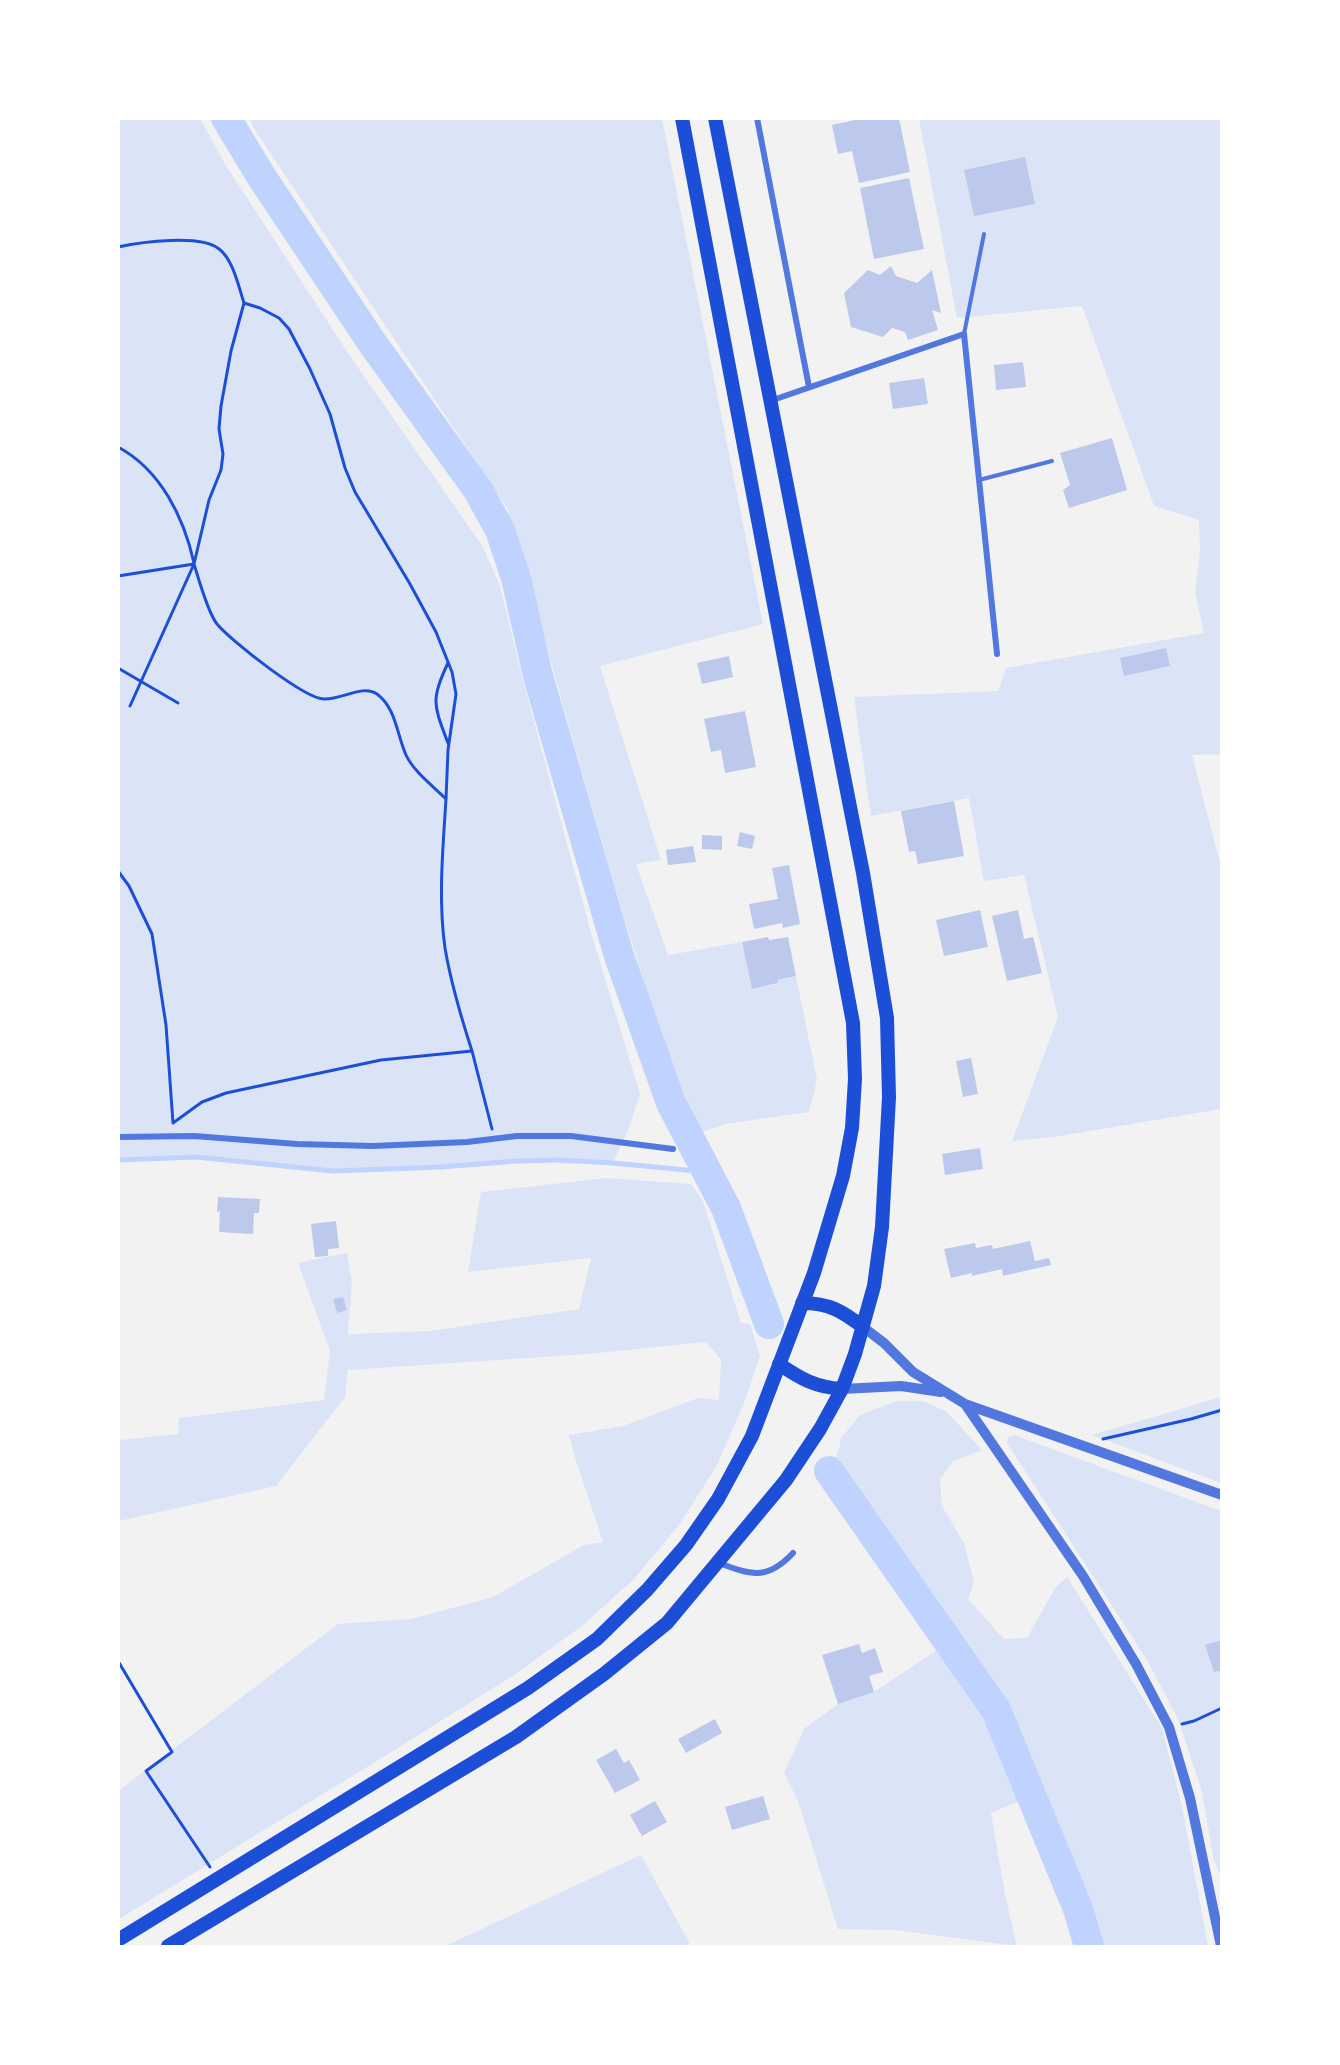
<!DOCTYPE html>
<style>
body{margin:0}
#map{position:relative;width:1340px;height:2065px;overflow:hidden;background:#f2f2f2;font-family:"Noto Sans",sans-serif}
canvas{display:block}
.frame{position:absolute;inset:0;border:120px solid #fff;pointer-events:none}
</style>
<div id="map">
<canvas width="1340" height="2065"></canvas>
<div class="frame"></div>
</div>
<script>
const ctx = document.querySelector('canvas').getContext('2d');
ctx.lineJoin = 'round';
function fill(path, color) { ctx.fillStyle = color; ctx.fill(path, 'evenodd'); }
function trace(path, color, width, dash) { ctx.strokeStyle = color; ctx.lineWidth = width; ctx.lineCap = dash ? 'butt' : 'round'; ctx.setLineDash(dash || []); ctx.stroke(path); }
fill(new Path2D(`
 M 118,119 L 200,119 L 225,164 L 350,356 L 483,547 L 500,586 L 523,681 L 592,936 L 640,1094 L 628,1130 L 613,1163 L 517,1161 L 441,1167 L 333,1171 L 196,1157 L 119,1160 Z
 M 250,119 L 662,119 L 763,624 L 600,666 L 661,860 L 636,864 L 668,955 L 742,942 L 752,989 L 777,984 L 777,980 L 796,976 L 817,1080 L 809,1112 L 726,1124 L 699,1133 L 658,1027 L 616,891 L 555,677 L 530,579 L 507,508 L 253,127 Z
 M 919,119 L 1221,119 L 1222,754 L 1192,755 L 1221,867 L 1221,1109 L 1054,1137 L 1012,1141 L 1058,1017 L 1024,875 L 984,881 L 969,798 L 871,816 L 854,697 L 998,691 L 1006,668 L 1204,633 L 1195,592 L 1200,551 L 1199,520 L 1154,506 L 1082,306 L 957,318 Z
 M 606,1178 L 691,1184 L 703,1201 L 741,1323 L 750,1324 L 760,1356 L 744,1403 L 716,1467 L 679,1525 L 634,1579 L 582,1626 L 514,1675 L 385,1756 L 119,1919 L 118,1791 L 338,1624 L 411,1619 L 493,1597 L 584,1545 L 603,1542 L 576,1461 L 569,1435 L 623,1426 L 698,1398 L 719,1400 L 721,1360 L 706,1342 L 588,1354 L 348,1370 L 345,1397 L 276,1486 L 119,1521 L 119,1440 L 178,1434 L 179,1418 L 324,1400 L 330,1351 L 298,1263 L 347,1253 L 352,1282 L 348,1334 L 430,1331 L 579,1309 L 591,1258 L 468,1272 L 481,1192 Z
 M 1221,1397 L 1221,1483 L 1092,1435 Z
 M 896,1401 L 923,1401 L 947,1412 L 982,1450 L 952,1462 L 940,1480 L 942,1506 L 964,1543 L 974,1582 L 968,1599 L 1004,1639 L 1027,1638 L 1055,1588 L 1067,1577 L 1162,1728 L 1182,1806 L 1208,1946 L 1089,1946 L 1078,1909 L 1031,1796 L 991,1813 L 1006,1899 L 1017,1946 L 895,1930 L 838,1929 L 798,1801 L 784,1773 L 804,1729 L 838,1704 L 874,1692 L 948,1643 L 829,1471 L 839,1449 L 841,1438 L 860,1415 Z
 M 1014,1435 L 1221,1511 L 1221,1877 L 1214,1861 L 1202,1792 L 1178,1719 L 1147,1660 L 1007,1443 L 1008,1438 Z
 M 641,1855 L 689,1942 L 689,1946 L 445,1946 Z`), '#dbe4f7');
trace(new Path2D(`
 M 118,1160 L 196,1157 L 333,1171 L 441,1167 L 517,1161 L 559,1160 L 613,1163 L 707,1172`), '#bfd3fe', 5);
trace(new Path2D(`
 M 226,118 L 261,176 L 373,344 L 478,490 L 500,530 L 516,578 L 538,676 L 619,956 L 671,1103 L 726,1208 L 769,1324
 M 829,1471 L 996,1710 L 1078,1909 L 1089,1946`), '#bfd3fe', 30);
fill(new Path2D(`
 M 864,118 L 899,118 L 910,172 L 859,183 L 852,151 L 838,154 L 832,125 Z
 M 1025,157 L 1035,204 L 974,216 L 964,170 Z
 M 909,178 L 924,249 L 874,259 L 860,188 Z
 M 891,266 L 896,276 L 917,283 L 932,270 L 941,313 L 932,310 L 938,330 L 908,340 L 905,332 L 892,328 L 883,337 L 851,327 L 844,293 L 868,270 L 880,275 Z
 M 1023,362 L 1026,387 L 996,390 L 994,365 Z
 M 924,378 L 928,404 L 893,409 L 889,383 Z
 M 1112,438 L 1127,490 L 1069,508 L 1063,490 L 1070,485 L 1060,453 Z
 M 1166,648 L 1170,666 L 1124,676 L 1120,658 Z
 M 729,656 L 733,677 L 702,684 L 697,663 Z
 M 745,711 L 756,767 L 725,773 L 721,750 L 711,752 L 704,719 Z
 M 954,801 L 964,856 L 918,864 L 915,851 L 909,852 L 901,811 Z
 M 740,832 L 755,836 L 752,849 L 737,846 Z
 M 702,835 L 722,836 L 722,850 L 702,849 Z
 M 693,846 L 696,862 L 668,865 L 666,850 Z
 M 789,865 L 800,924 L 783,928 L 782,923 L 754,929 L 749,904 L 778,899 L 772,868 Z
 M 980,910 L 988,947 L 944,956 L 936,920 Z
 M 1018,910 L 1024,939 L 1033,937 L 1042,973 L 1007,981 L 992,916 Z
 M 768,937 L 769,940 L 788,937 L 796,976 L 777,980 L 778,983 L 752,989 L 742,942 Z
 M 971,1058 L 978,1094 L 963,1097 L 956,1061 Z
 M 980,1148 L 983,1169 L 945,1175 L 942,1154 Z
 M 218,1197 L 260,1199 L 259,1213 L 254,1213 L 253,1234 L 219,1232 L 220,1211 L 217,1212 Z
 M 336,1221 L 339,1248 L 328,1249 L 328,1256 L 315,1257 L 311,1224 Z
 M 1030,1241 L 1035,1261 L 1049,1258 L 1051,1265 L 1003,1276 L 1002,1269 L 972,1276 L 972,1273 L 951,1278 L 944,1249 L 975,1243 L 976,1248 L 992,1245 L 993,1249 Z
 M 343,1297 L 347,1310 L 337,1313 L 333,1299 Z
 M 1222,1640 L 1222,1670 L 1214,1672 L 1205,1645 Z
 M 859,1644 L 862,1653 L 875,1648 L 883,1672 L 869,1676 L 874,1692 L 838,1704 L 822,1655 Z
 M 715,1719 L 722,1733 L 686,1753 L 678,1739 Z
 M 616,1749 L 624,1763 L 629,1760 L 640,1780 L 615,1793 L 596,1760 Z
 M 763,1796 L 770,1819 L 732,1830 L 725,1807 Z
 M 655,1801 L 667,1822 L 642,1836 L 630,1815 Z`), '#bdc9ec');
trace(new Path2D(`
 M 118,247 C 141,242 201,234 219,249 C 233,259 239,288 244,303
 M 118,447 C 161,470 184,518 194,563
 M 118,576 L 194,564 C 199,580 208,613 217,624 C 231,641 305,699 324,699 C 341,700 363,684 377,694 C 396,708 397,735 406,755 C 414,772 433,786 446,799 C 443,848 438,899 445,948 C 451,984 461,1017 472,1051
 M 448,663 C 430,700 434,706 448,743
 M 118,668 L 178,703
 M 130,706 L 194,564 L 209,500 L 221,470 L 223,454 L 219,429 L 221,406 L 231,351 L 244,303 L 260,308 L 279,318 L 289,329 L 310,369 L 330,414 L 345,468 L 355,492 L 410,584 L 436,632 L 452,672 L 456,694 L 448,750 L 446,799
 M 118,871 L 129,886 L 152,934 L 166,1025 L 173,1123
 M 173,1123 L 202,1102 L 226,1093 L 381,1060 L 472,1051 L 492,1129
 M 1103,1439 L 1191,1419 L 1222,1410
 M 118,1661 L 172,1752 L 146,1771 L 210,1867
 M 1182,1724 L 1194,1721 L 1222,1708`), '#1d4ed8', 3);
trace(new Path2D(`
 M 964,334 L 984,234
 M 979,480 L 1052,461`), '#5277de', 4);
trace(new Path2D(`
 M 757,118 L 809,387
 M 770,401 L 964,334 L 997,654
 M 118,1137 L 194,1136 L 297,1144 L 373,1146 L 467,1142 L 517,1136 L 571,1136 L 673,1149
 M 719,1563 C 751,1575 767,1581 793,1553`), '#5277de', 6);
trace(new Path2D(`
 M 863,1327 L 884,1343 L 913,1372 L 965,1404 L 1222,1495
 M 842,1389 L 901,1386 L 941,1392
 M 965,1404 L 1083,1576 L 1136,1664 L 1169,1727 L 1190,1798 L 1221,1946`), '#5277de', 10);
trace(new Path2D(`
 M 802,1303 C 829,1303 842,1311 863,1327
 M 779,1364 C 801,1379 815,1387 842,1389
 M 118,1940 L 528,1688 L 597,1639 L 647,1590 L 686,1545 L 718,1499 L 752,1436 L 814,1273 L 843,1176 L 852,1128 L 855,1079 L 853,1023 L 682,118
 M 168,1946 L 516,1737 L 604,1674 L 667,1623 L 786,1480 L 820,1429 L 842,1389 L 855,1354 L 874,1286 L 882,1227 L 889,1097 L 887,1018 L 863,873 L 715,118`), '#1d4ed8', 14);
</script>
